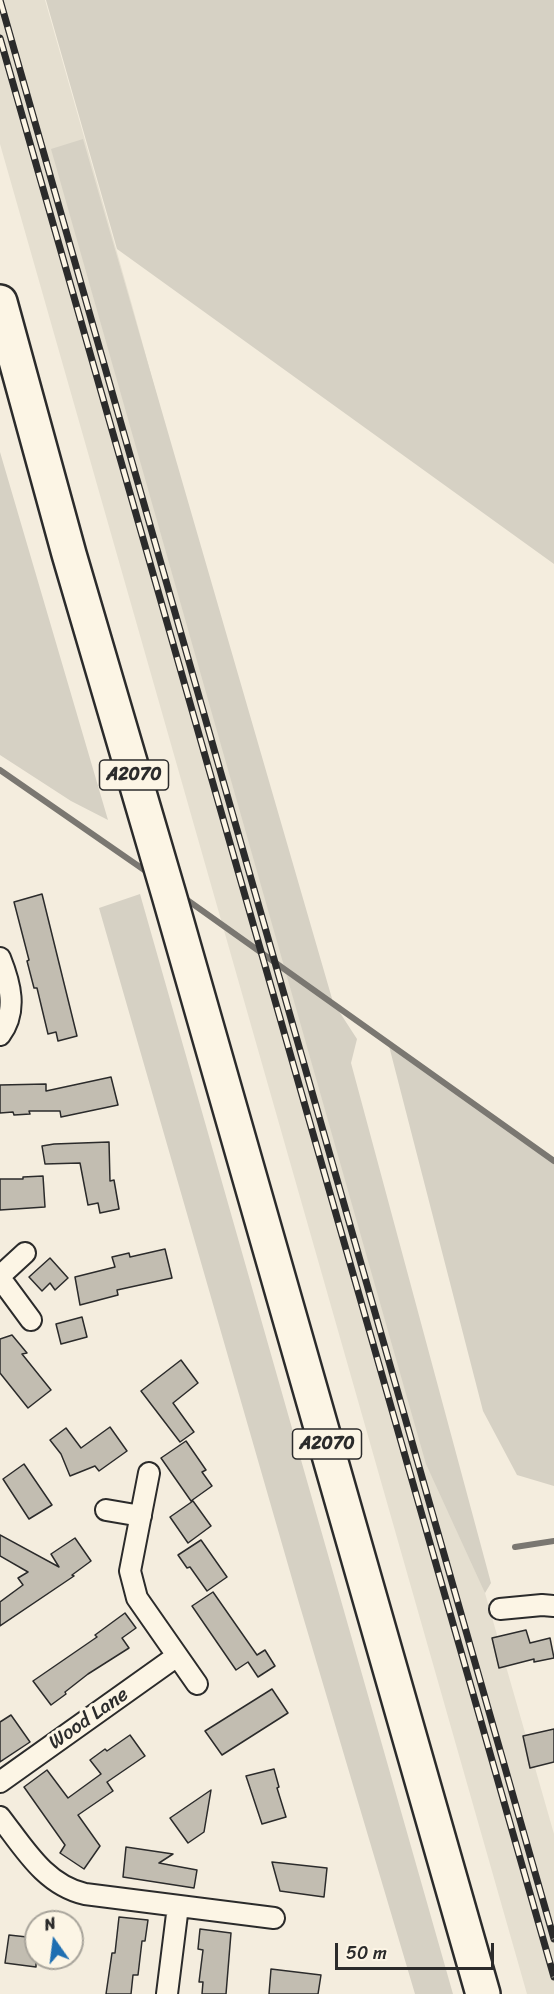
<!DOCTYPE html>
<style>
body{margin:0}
#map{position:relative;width:554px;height:1994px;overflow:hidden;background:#f4edde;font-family:Sriracha,sans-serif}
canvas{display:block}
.north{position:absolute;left:24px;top:1910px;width:60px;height:60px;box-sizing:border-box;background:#fcf5e5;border:2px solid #a8a49b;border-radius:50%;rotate:346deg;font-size:16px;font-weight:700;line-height:24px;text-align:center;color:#2b2b2b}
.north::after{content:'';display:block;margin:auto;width:21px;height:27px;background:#1f6fb2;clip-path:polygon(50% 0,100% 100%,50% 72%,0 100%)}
.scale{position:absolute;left:335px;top:1943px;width:159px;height:27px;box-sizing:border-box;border:3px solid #2b2b2b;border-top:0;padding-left:8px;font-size:18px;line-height:21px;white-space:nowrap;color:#2b2b2b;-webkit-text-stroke:4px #fcf5e5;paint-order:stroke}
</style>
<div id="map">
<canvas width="554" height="1994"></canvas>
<div class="north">N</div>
<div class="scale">50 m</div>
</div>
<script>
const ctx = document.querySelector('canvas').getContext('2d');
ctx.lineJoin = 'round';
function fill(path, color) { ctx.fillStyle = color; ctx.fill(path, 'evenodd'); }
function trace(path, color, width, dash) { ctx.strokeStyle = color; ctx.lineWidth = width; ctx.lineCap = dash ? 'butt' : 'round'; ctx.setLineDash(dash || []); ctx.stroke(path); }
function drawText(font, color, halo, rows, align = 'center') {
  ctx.font = font + ' Sriracha,sans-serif'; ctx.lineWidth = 6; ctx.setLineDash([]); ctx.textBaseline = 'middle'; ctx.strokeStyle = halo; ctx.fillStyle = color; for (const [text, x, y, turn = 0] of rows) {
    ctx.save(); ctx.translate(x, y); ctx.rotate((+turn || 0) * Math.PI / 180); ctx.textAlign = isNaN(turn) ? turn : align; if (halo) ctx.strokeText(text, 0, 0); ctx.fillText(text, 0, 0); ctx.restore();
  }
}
fill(new Path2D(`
 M 0,0 L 45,0 L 132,305 L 485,1593 L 554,1834 L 554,1994 L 527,1994 L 0,144 Z`), '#e5dfd0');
fill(new Path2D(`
 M 46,0 L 554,0 L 554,564 L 117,249 Z
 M 83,139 L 333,1002 L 357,1039 L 351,1063 L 491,1583 L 485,1593 L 426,1464 L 51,149 Z
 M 0,452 L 108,820 L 71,801 L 0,755 Z
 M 140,894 L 453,1994 L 415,1994 L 299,1603 L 99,908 Z
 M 388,1042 L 554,1164 L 554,1486 L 517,1475 L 483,1411 Z`), '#d6d1c4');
trace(new Path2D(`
 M 0,770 L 150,874
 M 183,897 L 554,1161
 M 515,1547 L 554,1541`), '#7a7771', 6);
const building = new Path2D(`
 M 42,894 L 77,1036 L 58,1041 L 56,1032 L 48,1034 L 37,988 L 34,988 L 27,961 L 29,960 L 14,902 Z
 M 111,1077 L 118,1105 L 61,1117 L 60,1111 L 29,1111 L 30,1114 L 14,1115 L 13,1112 L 0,1113 L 0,1085 L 46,1084 L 46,1091 Z
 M 109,1142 L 110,1181 L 114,1180 L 119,1209 L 100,1213 L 98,1203 L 88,1205 L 80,1163 L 45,1164 L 42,1146 L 54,1144 Z
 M 43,1176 L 45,1207 L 0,1210 L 0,1179 L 23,1179 L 23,1177 Z
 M 165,1249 L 172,1278 L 117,1290 L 118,1295 L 80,1305 L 75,1277 L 115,1267 L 112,1257 L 129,1253 L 130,1257 Z
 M 50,1258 L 68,1278 L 55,1290 L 50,1283 L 42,1291 L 29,1277 Z
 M 82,1317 L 87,1337 L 61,1344 L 56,1324 Z
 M 12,1335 L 27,1353 L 22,1354 L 51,1390 L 28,1408 L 0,1373 L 0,1339 Z
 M 181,1360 L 198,1383 L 173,1403 L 194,1432 L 180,1442 L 141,1391 Z
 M 110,1427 L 127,1451 L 99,1471 L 95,1466 L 70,1476 L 61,1454 L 50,1440 L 66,1428 L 81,1448 Z
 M 186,1441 L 206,1470 L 202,1472 L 212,1486 L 191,1501 L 161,1458 Z
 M 24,1464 L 52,1505 L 29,1519 L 3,1479 Z
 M 193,1501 L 211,1526 L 188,1543 L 170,1517 Z
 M 0,1535 L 59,1567 L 51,1554 L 75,1538 L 91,1561 L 72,1575 L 74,1576 L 0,1626 L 0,1602 L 23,1585 L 18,1578 L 28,1572 L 0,1556 Z
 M 201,1540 L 227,1577 L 207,1591 L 190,1567 L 187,1568 L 178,1555 Z
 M 213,1592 L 257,1655 L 265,1650 L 275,1666 L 258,1677 L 248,1662 L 236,1670 L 192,1606 Z
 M 125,1613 L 136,1628 L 122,1638 L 129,1648 L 88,1674 L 65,1692 L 66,1694 L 51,1705 L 33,1681 L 97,1637 L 95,1635 Z
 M 526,1630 L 530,1643 L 550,1638 L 554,1658 L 534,1662 L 534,1659 L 499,1668 L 492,1638 Z
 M 272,1689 L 288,1713 L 222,1755 L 205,1731 Z
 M 11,1715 L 30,1742 L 0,1762 L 0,1722 Z
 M 554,1729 L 554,1762 L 530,1768 L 523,1736 Z
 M 130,1735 L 145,1756 L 107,1782 L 113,1791 L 78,1815 L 100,1846 L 84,1869 L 60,1853 L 65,1845 L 24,1787 L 47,1770 L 68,1798 L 101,1774 L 90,1760 L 105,1749 L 107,1751 Z
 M 274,1769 L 279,1787 L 277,1788 L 286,1817 L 262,1824 L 246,1776 Z
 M 211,1790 L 204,1832 L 188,1843 L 170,1818 Z
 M 126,1847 L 173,1854 L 159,1863 L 197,1870 L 194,1888 L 123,1877 Z
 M 272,1862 L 327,1868 L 324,1897 L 280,1891 Z
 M 119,1917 L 148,1920 L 145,1941 L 142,1941 L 138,1975 L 133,1975 L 131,1994 L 106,1994 L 112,1953 L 115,1953 Z
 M 200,1929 L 231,1933 L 226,1994 L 202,1994 L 203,1982 L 199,1982 L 203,1950 L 198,1949 Z
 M 9,1935 L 36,1938 L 36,1967 L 5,1963 Z
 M 271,1969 L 321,1975 L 318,1994 L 269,1994 Z`);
fill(building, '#c2bdb1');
trace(building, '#2b2b2b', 1.5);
const street = new Path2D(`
 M 0,958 C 10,983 18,1011 0,1035
 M 0,1276 L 25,1253
 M 0,1278 L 31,1320
 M 149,1473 L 130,1571 L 137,1598 L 197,1684
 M 106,1510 L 141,1516
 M 500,1609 L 542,1605 L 554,1606
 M 0,1782 L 177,1656
 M 0,1817 C 24,1848 45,1885 85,1894 L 274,1918
 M 167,1994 L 178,1906`);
const highway = new Path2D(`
 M 0,302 L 69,554 L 169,895 L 483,1994`);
trace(street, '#2b2b2b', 24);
trace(highway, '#2b2b2b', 38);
trace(street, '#fcf5e5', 20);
trace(highway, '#fcf5e5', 33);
const rail = new Path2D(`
 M 0,0 L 554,1939
 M 0,38 L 554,1977`);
trace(rail, '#2b2b2b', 7);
trace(rail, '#fcf5e5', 4.5, [14]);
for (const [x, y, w] of [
 [134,775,69],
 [327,1444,69]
]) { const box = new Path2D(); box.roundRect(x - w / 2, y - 15, w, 30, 4.5); ctx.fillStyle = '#fcf5e5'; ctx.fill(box); trace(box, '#2b2b2b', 1.5); }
drawText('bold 18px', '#2b2b2b', null, [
 ["A2070",134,775],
 ["A2070",327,1444]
]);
drawText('20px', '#2b2b2b', '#fcf5e5', [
 ["Wood Lane",89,1719,-35]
]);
</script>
